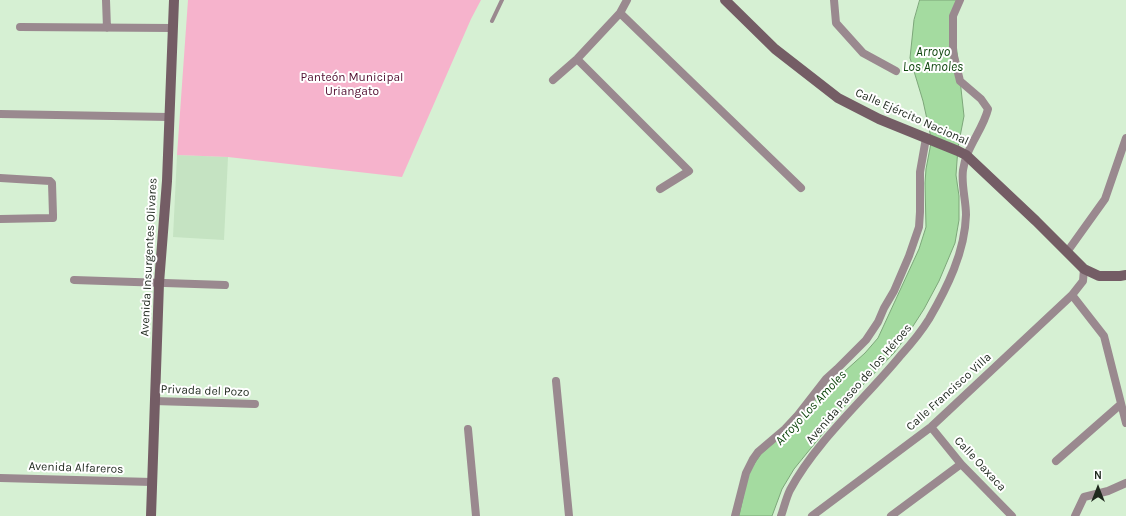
<!DOCTYPE html>
<meta charset="utf-8">
<style>
body{margin:0}
#map{position:relative;width:1126px;height:516px;overflow:hidden;background:#d6f0d3;font-family:Karla,sans-serif}
canvas{display:block}
.north{position:absolute;left:1078px;top:468px;width:40px;height:40px;-webkit-text-stroke:3px #fff;paint-order:stroke;rotate:0deg;font-size:11px;font-weight:700;line-height:16px;text-align:center;color:#1f291e}
.north::after{content:'';display:block;margin:auto;width:14px;height:18px;background:#1f291e;clip-path:polygon(50% 0,100% 100%,50% 72%,0 100%)}
</style>
<div id="map">
<canvas width="1126" height="516"></canvas>
<div class="north">N</div>
</div>
<script>
const ctx = document.querySelector('canvas').getContext('2d');
ctx.lineJoin = 'round';
function fill(path, color) { ctx.fillStyle = color; ctx.fill(path, 'evenodd'); }
function trace(path, color, width, dash) { ctx.strokeStyle = color; ctx.lineWidth = width; ctx.lineCap = dash ? 'butt' : 'round'; ctx.setLineDash(dash || []); ctx.stroke(path); }
function drawText(font, color, halo, rows, align = 'center') {
  ctx.font = font + ' Karla,sans-serif'; ctx.lineWidth = 4; ctx.setLineDash([]); ctx.textBaseline = 'middle'; ctx.strokeStyle = halo; ctx.fillStyle = color; for (const [text, x, y, turn = 0] of rows) {
    ctx.save(); ctx.translate(x, y); ctx.rotate((+turn || 0) * Math.PI / 180); ctx.textAlign = isNaN(turn) ? turn : align; if (halo) ctx.strokeText(text, 0, 0); ctx.fillText(text, 0, 0); ctx.restore();
  }
}
fill(new Path2D(`
 M 177,155 L 228,157 L 224,240 L 173,237 Z`), '#c5e3c2');
fill(new Path2D(`
 M 188,0 L 481,0 L 471,19 L 402,177 L 228,157 L 177,155 Z`), '#f6b3cc');
const water = new Path2D(`
 M 920,0 L 960,0 L 953,16 L 964,116 L 958,147 L 956,175 L 959,196 L 959,220 L 955,243 L 939,281 L 924,309 L 906,337 L 894,353 L 858,390 L 794,469 L 782,489 L 772,516 L 739,516 L 748,473 L 761,454 L 799,420 L 824,390 L 865,353 L 878,338 L 919,249 L 926,227 L 925,183 L 926,169 L 931,143 L 930,133 L 923,101 L 910,58 L 914,20 Z`);
fill(water, '#a4dba0');
trace(water, '#7ca679', 1);
trace(new Path2D(`
 M 492,21 L 502,0`), '#9a898f', 4);
trace(new Path2D(`
 M 106,0 L 107,28
 M 834,0 L 836,23 L 863,53 L 896,71
 M 620,13 L 801,188
 M 20,27 L 172,28
 M 577,59 L 689,171 L 660,189
 M 553,80 L 577,59 L 620,13 L 627,0
 M 0,114 L 169,117
 M 0,178 L 50,181 L 52,183 L 53,215 L 53,218 L 50,218 L 0,219
 M 1067,252 L 1105,199 L 1126,138
 M 74,280 L 225,285
 M 1072,295 L 1104,336 L 1126,423
 M 556,381 L 569,516
 M 154,401 L 255,404
 M 931,427 L 961,464 L 1012,516
 M 468,429 L 476,516
 M 1056,461 L 1121,404
 M 0,478 L 152,482
 M 735,516 L 746,473 L 753,459 L 758,452 L 785,429 L 798,415 L 826,379 L 837,369 L 866,340 L 878,322 L 884,308 L 894,291 L 909,256 L 919,227 L 920,212 L 920,172 L 926,138
 M 781,516 C 784,508 786,498 790,490 C 817,440 865,399 901,355 C 911,344 921,332 929,319 C 947,288 965,252 966,215 C 966,200 961,185 963,170 C 966,147 983,130 988,109 L 981,99 L 960,81 L 953,52 L 953,16 L 960,0
 M 812,516 L 931,427 L 1072,295 L 1083,281 L 1084,269
 M 891,516 L 961,464
 M 1075,516 L 1084,497 L 1108,491 L 1126,483`), '#9a898f', 8);
trace(new Path2D(`
 M 725,0 L 775,49 L 838,98 L 879,119 L 958,151 L 966,155 L 1036,221 L 1084,269 L 1099,276 L 1120,276 L 1126,275
 M 151,516 L 159,283 L 167,181 L 174,0`), '#745d65', 10);
drawText('12px', '#520f31', '#fff', [
 ["Panteón Municipal",352,78],
 ["Uriangato",352,92]
]);
drawText('12px', '#1f291e', '#fff', [
 ["Calle Ejército Nacional",912,117,24],
 ["Avenida Insurgentes Olivares",149,257,-87],
 ["Avenida Paseo de los Héroes",859,384,-49],
 ["Privada del Pozo",205,391,2],
 ["Calle Francisco Villa",949,392,-42],
 ["Calle Oaxaca",980,464,47],
 ["Avenida Alfareros",76,468,2]
]);
drawText('italic 13px', '#0f460e', '#fff', [
 ["Arroyo",933,52],
 ["Los Amoles",933,67],
 ["Arroyo Los Amoles",811,408,-47]
]);
</script>
